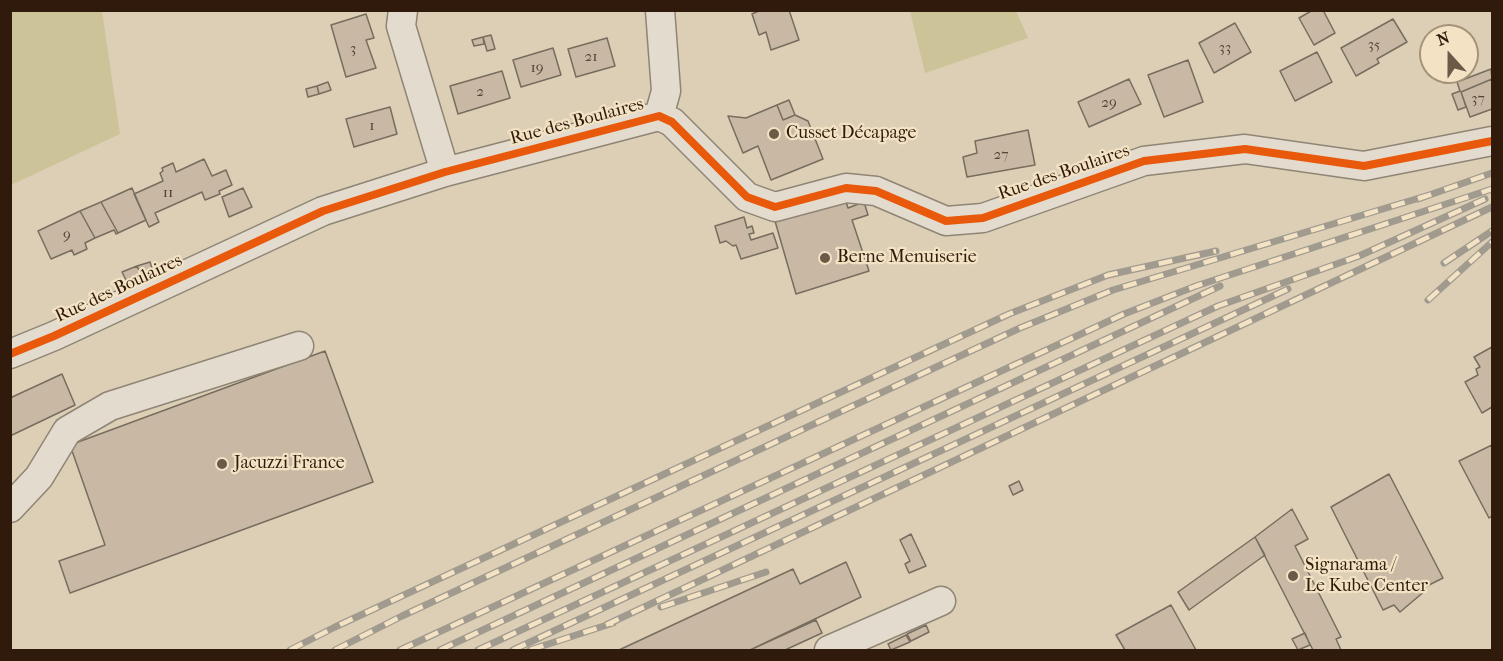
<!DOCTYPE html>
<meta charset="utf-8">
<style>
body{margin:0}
#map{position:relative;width:1503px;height:661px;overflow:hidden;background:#dccfb5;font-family:"IM FELL French Canon",serif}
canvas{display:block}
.frame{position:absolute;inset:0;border:12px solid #301a0c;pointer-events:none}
.north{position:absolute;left:1419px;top:24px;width:60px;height:60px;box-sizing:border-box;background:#f3e3c4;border:2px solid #a5937a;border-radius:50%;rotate:339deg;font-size:16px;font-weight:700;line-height:24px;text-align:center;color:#301a0c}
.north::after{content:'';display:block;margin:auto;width:21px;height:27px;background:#6c5947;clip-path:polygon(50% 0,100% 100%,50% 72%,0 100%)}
</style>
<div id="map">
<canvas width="1503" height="661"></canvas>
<div class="frame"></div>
<div class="north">N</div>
</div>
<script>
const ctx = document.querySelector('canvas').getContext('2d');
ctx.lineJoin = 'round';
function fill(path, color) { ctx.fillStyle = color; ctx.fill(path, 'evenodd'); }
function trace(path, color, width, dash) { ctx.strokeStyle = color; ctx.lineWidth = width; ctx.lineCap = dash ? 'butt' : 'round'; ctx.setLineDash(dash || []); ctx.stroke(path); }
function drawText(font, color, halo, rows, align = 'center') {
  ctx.font = font + ' "IM FELL French Canon",serif'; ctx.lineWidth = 4.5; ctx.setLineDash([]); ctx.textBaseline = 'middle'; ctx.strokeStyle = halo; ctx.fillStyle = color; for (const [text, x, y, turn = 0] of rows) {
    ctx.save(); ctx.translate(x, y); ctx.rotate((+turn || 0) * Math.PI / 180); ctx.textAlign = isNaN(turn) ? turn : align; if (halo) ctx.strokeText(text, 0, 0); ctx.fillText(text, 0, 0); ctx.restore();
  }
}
fill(new Path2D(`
 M 10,11 L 102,11 L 120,134 L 11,185 Z
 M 910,11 L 1016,11 L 1028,38 L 925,73 Z`), '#ccc498');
const building = new Path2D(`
 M 761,10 L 789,10 L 799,40 L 771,50 L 766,32 L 759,35 L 752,14 Z
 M 1313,10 L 1323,10 L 1335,33 L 1314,45 L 1299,18 Z
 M 366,14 L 374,38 L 366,40 L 376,68 L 346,77 L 331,25 Z
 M 1393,19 L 1407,42 L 1377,59 L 1379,63 L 1356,76 L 1341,48 Z
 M 1235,23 L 1251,52 L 1214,73 L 1199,43 Z
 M 491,35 L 495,49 L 487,51 L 483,37 Z
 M 483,37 L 484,44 L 474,46 L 472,40 Z
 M 607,38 L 615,66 L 576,77 L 568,49 Z
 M 553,48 L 561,75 L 521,87 L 513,60 Z
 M 1317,52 L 1332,82 L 1295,101 L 1280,71 Z
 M 1188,60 L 1203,102 L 1164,117 L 1148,75 Z
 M 1491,69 L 1492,79 L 1461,92 L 1466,107 L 1458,110 L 1452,94 L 1460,91 L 1457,82 Z
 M 502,71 L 510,98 L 458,114 L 450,86 Z
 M 1129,79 L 1141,104 L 1089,127 L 1078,102 Z
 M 1492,79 L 1492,109 L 1470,117 L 1461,92 Z
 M 328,82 L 331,90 L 319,94 L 317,86 Z
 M 317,86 L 319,94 L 308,97 L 306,89 Z
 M 789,100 L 795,115 L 783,120 L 777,105 Z
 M 777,105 L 783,120 L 795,115 L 808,121 L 823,159 L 771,180 L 758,146 L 743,153 L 728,116 L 746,118 Z
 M 390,107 L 397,134 L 354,147 L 346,119 Z
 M 1028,130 L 1035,165 L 967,177 L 963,157 L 977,153 L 975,141 Z
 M 204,159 L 212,176 L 226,170 L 232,185 L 219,191 L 220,194 L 205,200 L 202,192 L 155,213 L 159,222 L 149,227 L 134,194 L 163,181 L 160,173 L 163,171 L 162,168 L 173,163 L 176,172 Z
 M 132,188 L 146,220 L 118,233 L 101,202 Z
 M 243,188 L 252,207 L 229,217 L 222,197 Z
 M 845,199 L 848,208 L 864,202 L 868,215 L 852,220 L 869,271 L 796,294 L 775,221 Z
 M 101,202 L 118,233 L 116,234 L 114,230 L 95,238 L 80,211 Z
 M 80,211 L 95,238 L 85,243 L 87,249 L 74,255 L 72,250 L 51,259 L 38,231 Z
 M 744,217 L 747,228 L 752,226 L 754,233 L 749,234 L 751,240 L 773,233 L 778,248 L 741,259 L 736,245 L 733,246 L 726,241 L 720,243 L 715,226 Z
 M 150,262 L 153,271 L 141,275 L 137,266 Z
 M 137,266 L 141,275 L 126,280 L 122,272 Z
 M 1492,347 L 1492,407 L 1482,413 L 1465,382 L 1478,375 L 1476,369 L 1480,367 L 1474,357 Z
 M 325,351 L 373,482 L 70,593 L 59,561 L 105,545 L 70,445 Z
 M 62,374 L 75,405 L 10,436 L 10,398 Z
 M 1492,445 L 1492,516 L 1489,518 L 1459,461 Z
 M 1389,474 L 1443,578 L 1423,588 L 1426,590 L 1400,612 L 1394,605 L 1383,610 L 1331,507 Z
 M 1019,481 L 1023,490 L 1013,495 L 1009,486 Z
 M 1292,509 L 1308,539 L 1295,546 L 1341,637 L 1336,639 L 1341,650 L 1313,650 L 1255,537 Z
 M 911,534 L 926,566 L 909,573 L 905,564 L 910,561 L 900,540 Z
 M 1255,537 L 1265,555 L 1189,610 L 1178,592 Z
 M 846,562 L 861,597 L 750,650 L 619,650 L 793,569 L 800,584 Z
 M 1171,605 L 1196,650 L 1125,650 L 1116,635 Z
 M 816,620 L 822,633 L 785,650 L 750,650 Z
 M 926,625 L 929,632 L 911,641 L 907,634 Z
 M 1305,633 L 1310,645 L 1298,650 L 1292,639 Z
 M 906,635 L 910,642 L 891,650 L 888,644 Z`);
fill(building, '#c9b9a4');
trace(building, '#776d5f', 1.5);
const minor = new Path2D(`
 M 403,10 L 401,26 L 445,172
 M 659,116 L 666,91 L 660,10
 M 10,354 L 54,336 L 323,211 L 445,172 L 659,116 L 672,122 L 747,197 L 775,207 L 846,188 L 876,191 L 946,221 L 983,218 L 1144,161 L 1245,149 L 1364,166 L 1492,141
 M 10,508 L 39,477 L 67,431 L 110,406 L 299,346
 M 829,650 L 941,601`);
trace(minor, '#8f8575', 31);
trace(minor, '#e3dcce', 28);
const rail = new Path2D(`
 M 1418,199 L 1492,173
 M 1444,263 L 1492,231
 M 1428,300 L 1492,242
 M 661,607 L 766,572
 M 606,625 L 1492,207
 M 290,650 L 335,627 L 1009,314 L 1108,275 L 1216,251
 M 335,650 L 402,616 L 1020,328 L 1113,290 L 1426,196
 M 400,650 L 1124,314 L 1196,286 L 1492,189
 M 440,650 L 1220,286
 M 478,650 L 1218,306 L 1359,256 L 1485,199
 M 513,650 L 1288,289
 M 530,650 L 613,623`);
trace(rail, '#a19a8f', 7);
trace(rail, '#f3e3c4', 4.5, [14]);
trace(new Path2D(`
 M 10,354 L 54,336 L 323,211 L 445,172 L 659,116 L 672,122 L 747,197 L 775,207 L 846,188 L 876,191 L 946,221 L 983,218 L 1144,161 L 1245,149 L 1364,166 L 1492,141`), '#e8590c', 8);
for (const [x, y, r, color] of [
 [774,134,6,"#6c5947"],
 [825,258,6,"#6c5947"],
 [222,464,6,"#6c5947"],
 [1293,576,6,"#6c5947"]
]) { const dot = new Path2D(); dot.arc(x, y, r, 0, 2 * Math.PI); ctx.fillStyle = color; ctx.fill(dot); trace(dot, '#f3e3c4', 2); }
drawText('15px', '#564232', null, [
 ["35",1374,45],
 ["33",1225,48],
 ["3",353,49],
 ["21",591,57],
 ["19",537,68],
 ["2",480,92],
 ["37",1478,99],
 ["29",1109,103],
 ["1",372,126],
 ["27",1001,155],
 ["11",168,193],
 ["9",67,235]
]);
drawText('18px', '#301a0c', '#f3e3c4', [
 ["Rue des Boulaires",577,122,-15],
 ["Rue des Boulaires",1064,173,-19],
 ["Rue des Boulaires",119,289,-25]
]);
drawText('18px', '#301a0c', '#f3e3c4', [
 ["Cusset Décapage",786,134],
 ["Berne Menuiserie",837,258],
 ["Jacuzzi France",234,464],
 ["Signarama /",1305,566],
 ["Le Kube Center",1305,587]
], 'left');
</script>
